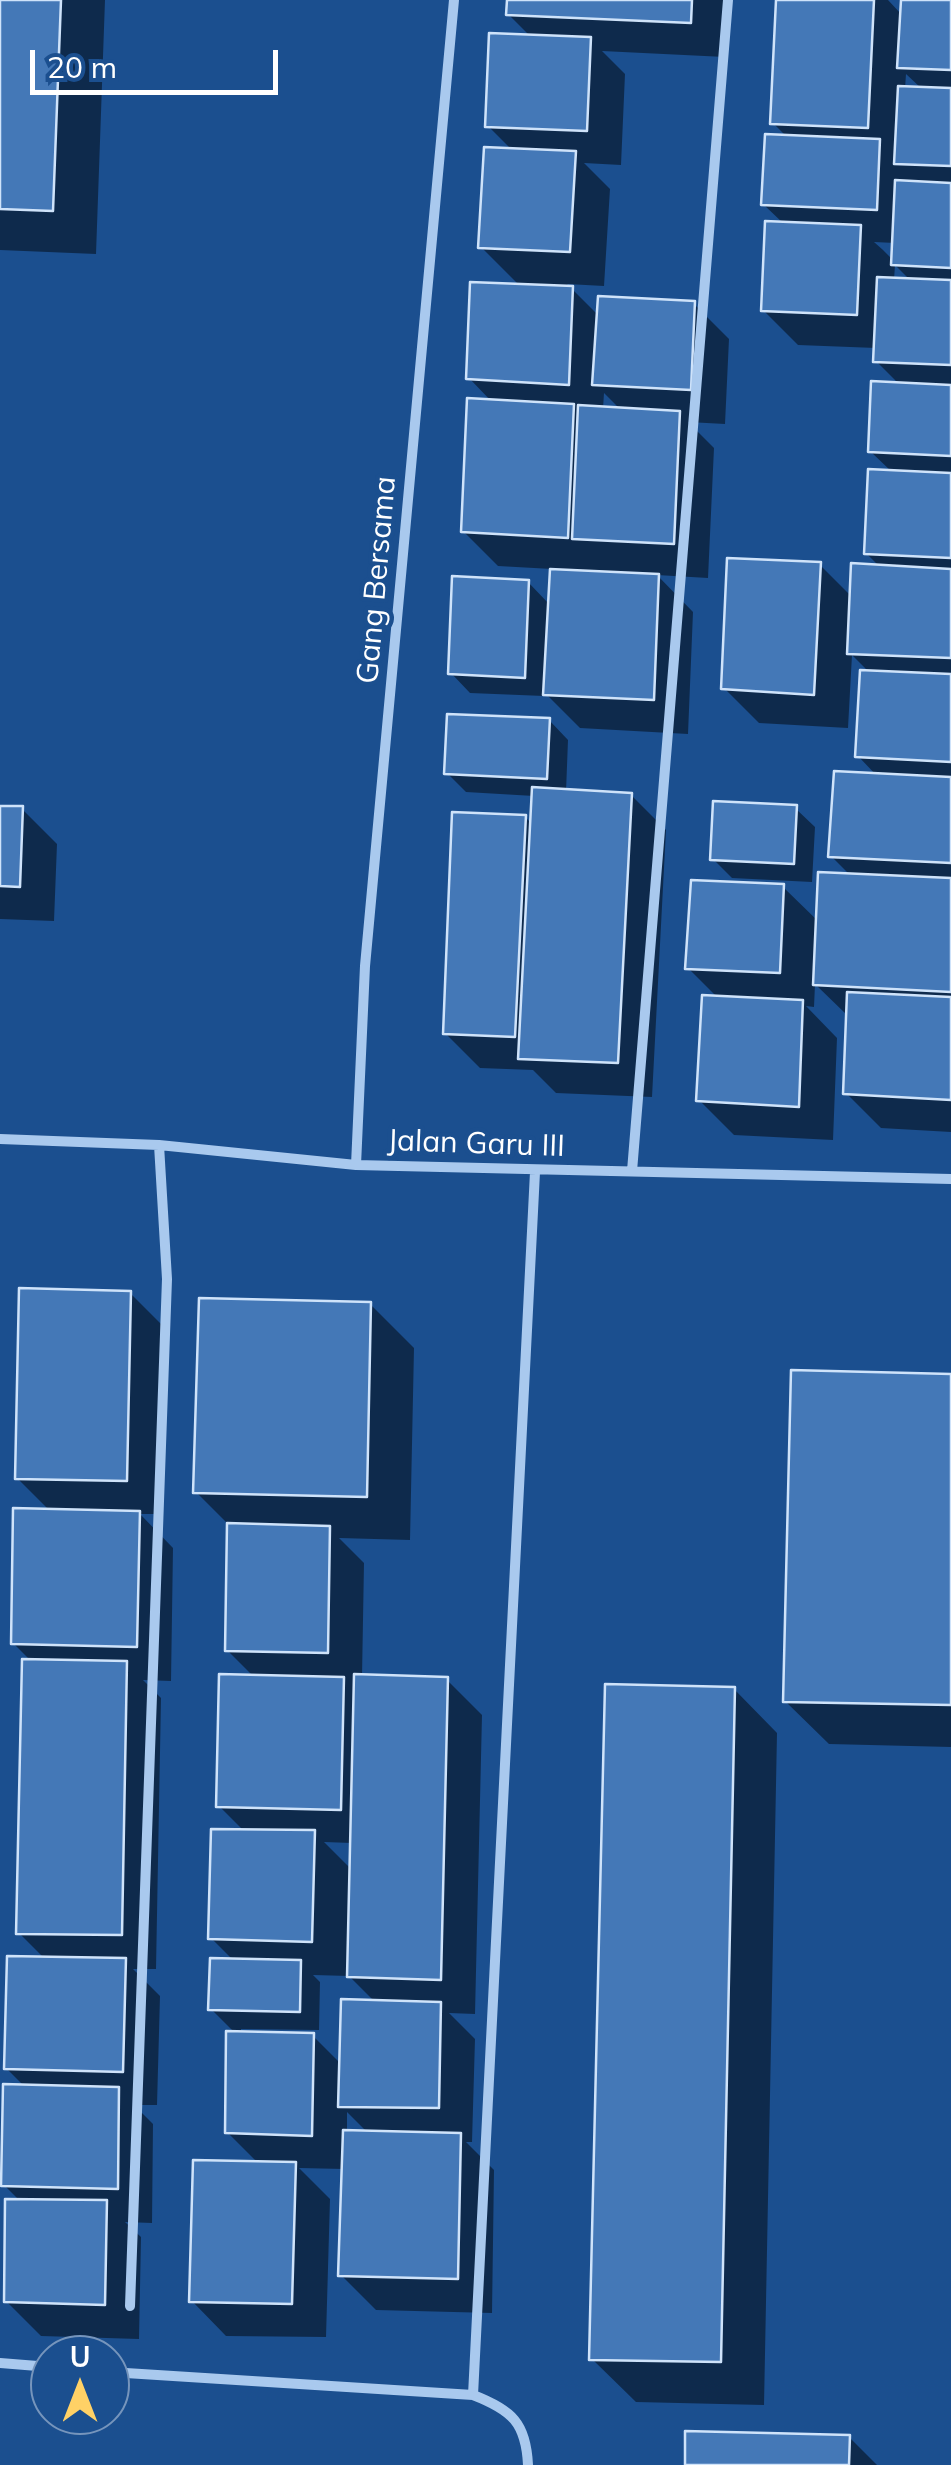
<!DOCTYPE html>
<style>
body{margin:0}
#map{position:relative;width:951px;height:2465px;overflow:hidden;background:#1b4f8f;font-family:Mulish,sans-serif}
canvas{display:block}
.north{position:absolute;left:30px;top:2335px;width:100px;height:100px;box-sizing:border-box;background:#1b4f8f;border:2px solid #7695bc;border-radius:50%;rotate:0deg;font-size:28px;font-weight:700;line-height:40px;text-align:center;color:#fff}
.north::after{content:'';display:block;margin:auto;width:35px;height:45px;background:#ffd166;clip-path:polygon(50% 0,100% 100%,50% 72%,0 100%)}
.scale{position:absolute;left:30px;top:50px;width:248px;height:45px;box-sizing:border-box;border:5px solid #fff;border-top:0;padding-left:12px;font-size:30px;line-height:35px;white-space:nowrap;color:#fff;-webkit-text-stroke:8px #1b4f8f;paint-order:stroke}
</style>
<div id="map">
<canvas width="951" height="2465"></canvas>
<div class="north">U</div>
<div class="scale">20 m</div>
</div>
<script>
const ctx = document.querySelector('canvas').getContext('2d');
ctx.lineJoin = 'round';
function fill(path, color) { ctx.fillStyle = color; ctx.fill(path, 'evenodd'); }
function trace(path, color, width, dash) { ctx.strokeStyle = color; ctx.lineWidth = width; ctx.lineCap = dash ? 'butt' : 'round'; ctx.setLineDash(dash || []); ctx.stroke(path); }
function drawText(font, color, halo, rows, align = 'center') {
  ctx.font = font + ' Mulish,sans-serif'; ctx.lineWidth = 9; ctx.setLineDash([]); ctx.textBaseline = 'middle'; ctx.strokeStyle = halo; ctx.fillStyle = color; for (const [text, x, y, turn = 0] of rows) {
    ctx.save(); ctx.translate(x, y); ctx.rotate((+turn || 0) * Math.PI / 180); ctx.textAlign = isNaN(turn) ? turn : align; if (halo) ctx.strokeText(text, 0, 0); ctx.fillText(text, 0, 0); ctx.restore();
  }
}
fill(new Path2D(`
 M 0,0 L 105,0 L 96,254 L 0,250 Z
 M 509,0 L 728,0 L 725,57 L 602,51 L 625,74 L 621,165 L 584,163 L 610,189 L 604,286 L 567,284 L 599,316 L 694,304 L 729,339 L 725,424 L 688,422 L 714,448 L 708,578 L 657,575 L 693,612 L 688,734 L 580,728 L 544,692 L 544,696 L 470,693 L 451,673 L 528,582 L 550,605 L 552,569 L 498,566 L 463,531 L 492,402 L 469,378 L 521,287 L 481,247 L 513,151 L 488,126 L 531,37 L 508,14 ZM 604,393 L 621,410 L 603,409 Z
 M 779,0 L 888,0 L 902,15 L 903,0 L 951,0 L 951,1132 L 881,1128 L 846,1093 L 849,1017 L 815,984 L 814,1007 L 806,1006 L 837,1038 L 833,1140 L 734,1135 L 699,1100 L 718,998 L 688,968 L 783,887 L 819,922 L 851,876 L 831,856 L 877,776 L 858,756 L 870,673 L 852,655 L 848,728 L 759,723 L 724,688 L 820,565 L 852,597 L 881,568 L 866,553 L 893,473 L 870,451 L 900,385 L 876,361 L 876,348 L 798,345 L 763,310 L 784,224 L 763,204 L 787,137 L 773,123 ZM 906,74 L 922,89 L 905,89 ZM 874,242 L 895,243 L 894,261 L 883,250 ZM 895,265 L 911,281 L 894,280 Z
 M 549,720 L 568,740 L 566,792 L 631,795 L 666,830 L 652,1097 L 556,1093 L 533,1070 L 480,1068 L 445,1033 L 525,817 L 532,824 L 534,796 L 466,792 L 447,773 Z
 M 0,808 L 22,809 L 57,844 L 54,921 L 0,919 Z
 M 795,808 L 815,827 L 812,882 L 732,878 L 713,859 Z
 M 130,1293 L 165,1328 L 161,1514 L 140,1514 L 173,1548 L 171,1681 L 143,1680 L 161,1698 L 156,1969 L 133,1969 L 160,1996 L 157,2105 L 134,2105 L 153,2124 L 152,2223 L 125,2222 L 141,2237 L 139,2339 L 41,2336 L 6,2301 L 20,2201 L 4,2185 L 25,2087 L 6,2068 L 45,1959 L 19,1933 L 32,1662 L 13,1643 L 50,1511 L 17,1478 Z
 M 370,1304 L 414,1348 L 410,1540 L 339,1538 L 364,1563 L 362,1677 L 447,1680 L 482,1715 L 475,2014 L 449,2013 L 475,2039 L 472,2142 L 466,2142 L 494,2170 L 492,2313 L 376,2310 L 341,2275 L 344,2169 L 299,2168 L 330,2199 L 326,2337 L 226,2336 L 192,2301 L 259,2164 L 227,2132 L 235,2033 L 211,2009 L 234,1961 L 211,1938 L 245,1832 L 219,1806 L 255,1678 L 227,1650 L 230,1526 L 196,1492 ZM 324,1842 L 352,1843 L 352,1870 ZM 313,1975 L 349,1976 L 376,2003 L 342,2065 L 313,2036 L 241,2034 L 241,2029 L 319,2030 L 320,1982 ZM 347,2112 L 368,2133 L 347,2133 Z
 M 951,1376 L 951,1747 L 829,1744 L 785,1701 Z
 M 734,1689 L 777,1733 L 764,2405 L 636,2402 L 592,2359 Z
 M 849,2437 L 877,2465 L 687,2465 Z`), '#0007');
const building = new Path2D(`
 M 0,0 L 61,0 L 53,211 L 0,209 Z
 M 507,0 L 692,0 L 691,23 L 506,15 Z
 M 776,0 L 874,0 L 868,128 L 770,124 Z
 M 901,0 L 951,0 L 951,70 L 897,68 Z
 M 489,33 L 591,37 L 587,131 L 485,127 Z
 M 898,86 L 951,88 L 951,166 L 894,164 Z
 M 765,134 L 880,139 L 877,210 L 761,205 Z
 M 484,147 L 576,151 L 570,252 L 478,248 Z
 M 895,180 L 951,183 L 951,268 L 891,265 Z
 M 765,221 L 861,225 L 857,315 L 761,311 Z
 M 877,277 L 951,280 L 951,365 L 873,362 Z
 M 470,282 L 573,286 L 569,385 L 466,379 Z
 M 598,296 L 695,301 L 691,390 L 592,385 Z
 M 871,381 L 951,385 L 951,456 L 868,452 Z
 M 467,398 L 574,404 L 568,538 L 461,532 Z
 M 578,405 L 680,411 L 674,544 L 572,539 Z
 M 868,469 L 951,473 L 951,558 L 864,554 Z
 M 727,558 L 821,562 L 814,695 L 721,689 Z
 M 851,563 L 951,569 L 951,658 L 847,654 Z
 M 550,569 L 659,574 L 654,700 L 543,695 Z
 M 452,576 L 529,580 L 525,678 L 448,674 Z
 M 860,670 L 951,674 L 951,762 L 855,757 Z
 M 447,714 L 550,718 L 547,779 L 444,774 Z
 M 834,771 L 951,777 L 951,863 L 828,857 Z
 M 532,787 L 632,793 L 618,1063 L 518,1059 Z
 M 713,801 L 797,805 L 794,864 L 710,860 Z
 M 0,806 L 23,806 L 20,887 L 0,886 Z
 M 452,812 L 526,815 L 515,1037 L 443,1034 Z
 M 818,872 L 951,878 L 951,992 L 813,985 Z
 M 691,880 L 784,884 L 780,973 L 685,969 Z
 M 847,992 L 951,997 L 951,1100 L 843,1094 Z
 M 702,995 L 803,1000 L 799,1107 L 696,1101 Z
 M 19,1288 L 131,1291 L 127,1481 L 15,1479 Z
 M 199,1298 L 371,1302 L 367,1497 L 193,1493 Z
 M 791,1370 L 951,1374 L 951,1705 L 783,1702 Z
 M 13,1508 L 140,1511 L 137,1647 L 11,1644 Z
 M 227,1523 L 330,1526 L 328,1653 L 225,1651 Z
 M 22,1659 L 127,1661 L 122,1935 L 16,1934 Z
 M 219,1674 L 344,1677 L 341,1810 L 216,1807 Z
 M 354,1674 L 448,1677 L 441,1980 L 347,1977 Z
 M 605,1684 L 735,1687 L 721,2362 L 589,2360 Z
 M 211,1829 L 315,1830 L 312,1942 L 208,1939 Z
 M 7,1956 L 126,1958 L 123,2072 L 4,2069 Z
 M 210,1958 L 301,1960 L 300,2012 L 208,2010 Z
 M 341,1999 L 441,2002 L 439,2108 L 338,2107 Z
 M 226,2031 L 314,2033 L 312,2136 L 225,2133 Z
 M 3,2084 L 119,2087 L 118,2189 L 1,2186 Z
 M 343,2130 L 461,2133 L 458,2279 L 338,2276 Z
 M 193,2160 L 296,2162 L 292,2304 L 189,2302 Z
 M 5,2199 L 107,2200 L 105,2305 L 4,2302 Z
 M 685,2431 L 850,2435 L 849,2465 L 685,2465 Z`);
fill(building, '#4478b7');
trace(building, '#cfe3fa', 2.5);
trace(new Path2D(`
 M 0,1139 L 159,1145 L 356,1165 L 951,1179
 M 356,1165 L 365,966 L 454,0
 M 632,1171 L 728,0
 M 130,2306 L 167,1279 L 159,1145
 M 0,2363 L 50,2367
 M 110,2372 L 473,2395 C 512,2410 526,2423 528,2465
 M 473,2395 L 535,1172`), '#a9c9ee', 10);
drawText('30px', '#fff', '#1b4f8f', [
 ["Gang Bersama",377,580,-85],
 ["Jalan Garu III",476,1144,2]
]);
</script>
